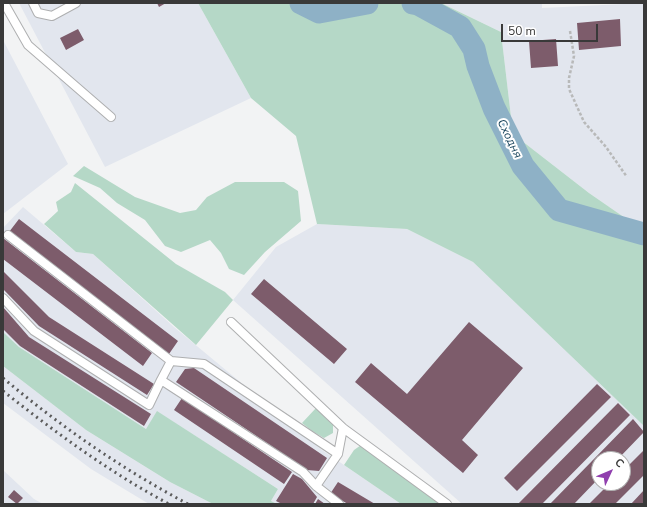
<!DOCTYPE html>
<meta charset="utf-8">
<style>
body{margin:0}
#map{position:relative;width:647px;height:507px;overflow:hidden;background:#f2f3f4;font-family:"Nunito Sans",sans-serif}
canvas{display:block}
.frame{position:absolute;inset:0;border:4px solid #393939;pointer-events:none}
.north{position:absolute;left:591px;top:451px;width:40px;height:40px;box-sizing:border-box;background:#fff;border:1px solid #b0b0b0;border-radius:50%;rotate:46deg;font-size:11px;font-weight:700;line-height:16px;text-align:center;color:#393939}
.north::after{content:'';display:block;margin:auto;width:14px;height:18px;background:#903fae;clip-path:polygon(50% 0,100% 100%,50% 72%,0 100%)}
.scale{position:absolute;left:501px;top:24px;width:97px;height:18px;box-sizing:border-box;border:2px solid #393939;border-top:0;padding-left:5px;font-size:12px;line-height:14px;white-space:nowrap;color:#393939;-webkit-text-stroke:3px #fff;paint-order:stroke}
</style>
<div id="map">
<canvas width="647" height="507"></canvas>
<div class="frame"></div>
<div class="north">С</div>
<div class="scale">50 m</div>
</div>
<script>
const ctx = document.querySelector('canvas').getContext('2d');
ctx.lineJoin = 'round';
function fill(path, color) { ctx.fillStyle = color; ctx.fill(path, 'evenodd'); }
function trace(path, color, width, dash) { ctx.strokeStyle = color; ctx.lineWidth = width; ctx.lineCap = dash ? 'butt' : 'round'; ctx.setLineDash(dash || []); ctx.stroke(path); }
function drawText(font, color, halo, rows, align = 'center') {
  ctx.font = font + ' "Nunito Sans",sans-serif'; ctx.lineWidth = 4; ctx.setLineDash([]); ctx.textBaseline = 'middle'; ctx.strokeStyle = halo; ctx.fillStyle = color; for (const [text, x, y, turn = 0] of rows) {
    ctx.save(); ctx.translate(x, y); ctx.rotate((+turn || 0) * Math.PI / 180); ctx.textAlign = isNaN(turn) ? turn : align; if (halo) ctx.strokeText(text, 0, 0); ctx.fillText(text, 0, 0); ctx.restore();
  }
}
fill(new Path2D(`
 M 19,3 L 198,3 L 251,98 L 105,167 Z
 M 441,3 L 542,3 L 542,8 L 644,3 L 644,231 L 589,193 L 513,134 L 501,32 Z
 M 3,40 L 68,164 L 3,214 Z
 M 23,207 L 76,252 L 93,254 L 174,327 L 322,450 L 401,504 L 277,504 L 271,501 L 278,489 L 158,412 L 146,429 L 19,347 L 3,332 L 3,228 Z
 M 317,224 L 407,229 L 473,262 L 644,426 L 644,504 L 462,504 L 233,300 L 276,247 ZM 599,459 L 623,459 L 623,483 L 599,483 Z
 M 3,366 L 86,430 L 170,482 L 213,504 L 149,504 L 91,469 L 3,403 Z
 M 3,470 L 34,499 L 43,504 L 3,504 Z`), '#e2e6ee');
fill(new Path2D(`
 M 198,3 L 441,3 L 501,32 L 513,134 L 589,193 L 644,231 L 644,426 L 473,262 L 407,229 L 317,224 L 296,136 L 251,98 Z
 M 84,166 L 135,197 L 180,213 L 196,210 L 207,197 L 235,182 L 284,182 L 298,191 L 301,221 L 265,252 L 244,275 L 229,269 L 221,253 L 210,240 L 181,252 L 165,246 L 145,220 L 117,203 L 100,188 L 73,176 Z
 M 75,183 L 176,264 L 225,292 L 233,300 L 196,345 L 93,254 L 76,252 L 44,224 L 58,211 L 56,202 L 71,192 Z
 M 3,332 L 19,347 L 146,429 L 157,411 L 278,489 L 271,501 L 277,504 L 213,504 L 170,482 L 86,430 L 3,366 Z
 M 316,408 L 333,424 L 333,433 L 324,438 L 312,431 L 302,423 Z
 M 364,443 L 441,504 L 401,504 L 344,465 L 354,450 Z`), '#b5d8c7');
trace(new Path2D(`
 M 301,3 L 319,12 L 367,3
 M 413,3 L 418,4 L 460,27 L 474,49 L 478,66 L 494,108 L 523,166 L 559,210 L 644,234`), '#8eb1c6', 23);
fill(new Path2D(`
 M 157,3 L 166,3 L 159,7 Z
 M 620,19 L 621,46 L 579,50 L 577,23 Z
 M 78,29 L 84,40 L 66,50 L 60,38 Z
 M 556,39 L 558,66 L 531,68 L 529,41 Z
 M 19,219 L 178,341 L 169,354 L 9,232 Z
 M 3,238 L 152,353 L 143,366 L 3,259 Z
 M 3,271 L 49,317 L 154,384 L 147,395 L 39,326 L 3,289 Z
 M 264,279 L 347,349 L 334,364 L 251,294 Z
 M 3,307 L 29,337 L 151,414 L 144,426 L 20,346 L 3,329 Z
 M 469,322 L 523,368 L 462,440 L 478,455 L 463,473 L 355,382 L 371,363 L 407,394 Z
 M 194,368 L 327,458 L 319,471 L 307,470 L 176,382 L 185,369 Z
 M 597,384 L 611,397 L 517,491 L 504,478 Z
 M 182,398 L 292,472 L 284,484 L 174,410 Z
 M 618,403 L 630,415 L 542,504 L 518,504 Z
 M 633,419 L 644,432 L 618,459 L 599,459 L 599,478 L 574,504 L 550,504 Z
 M 644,450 L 644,475 L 615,504 L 589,504 L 610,483 L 623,483 L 623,471 Z
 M 293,474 L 302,479 L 317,497 L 313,504 L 282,504 L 276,501 Z
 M 338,482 L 375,504 L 348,504 L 330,494 Z
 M 14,490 L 23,498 L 17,504 L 8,497 Z
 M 644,490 L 644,504 L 631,504 Z
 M 318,499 L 325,504 L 315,504 Z`), '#7d5c6b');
const lane = new Path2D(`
 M 4,3 L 28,45 L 111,117
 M 33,3 L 38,13 L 52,16 L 76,3
 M 8,235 L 171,361 L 161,380
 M 3,298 L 34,331 L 149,405 L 161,380 L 303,472 L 316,486
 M 231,322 L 343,428 L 447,504
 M 171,361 L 204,364 L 338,454
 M 339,504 L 316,486 L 338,454 L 343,428`);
trace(lane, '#aeafb0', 10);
trace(new Path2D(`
 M 570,31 L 574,56 L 569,78 L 569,89 L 584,122 L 606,147 L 627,177`), '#b8b9b9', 2.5, [3, 2]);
trace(lane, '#fff', 8);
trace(new Path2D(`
 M 3,378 C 60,426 122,469 188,504
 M 3,391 C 55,432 109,472 169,504`), '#5b5b5b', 3, [2, 4]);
drawText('italic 12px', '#133f57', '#fff', [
 ["Сходня",509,139,64]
]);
</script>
